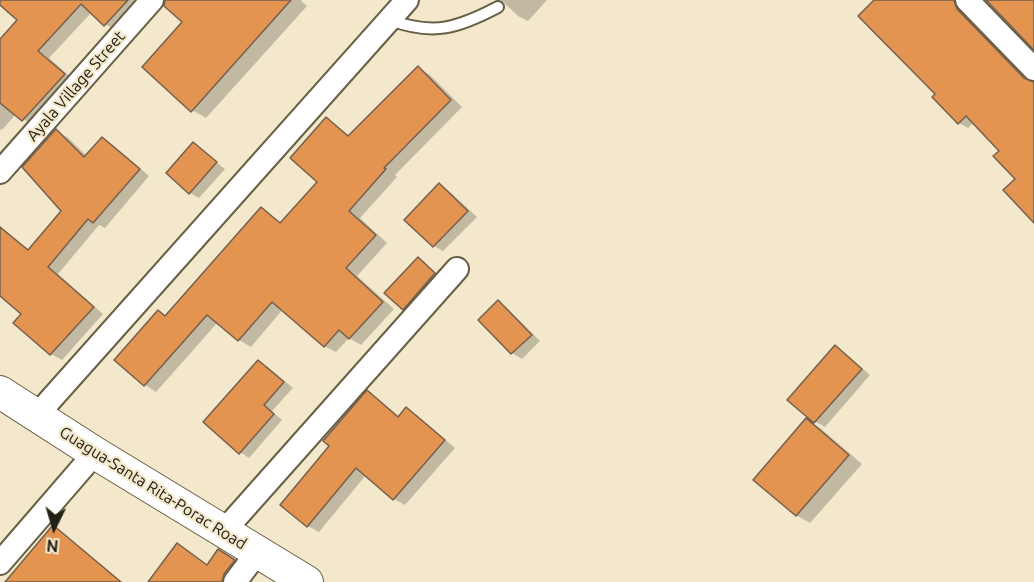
<!DOCTYPE html>
<style>
body{margin:0}
#map{position:relative;width:1034px;height:582px;overflow:hidden;background:#f3e8cb;font-family:Ubuntu,sans-serif}
canvas{display:block}
.north{position:absolute;left:24px;top:498px;width:60px;height:60px;-webkit-text-stroke:4px #f3e8cb;paint-order:stroke;rotate:185deg;font-size:16px;font-weight:700;line-height:24px;text-align:center;color:#232015}
.north::after{content:'';display:block;margin:auto;width:21px;height:27px;background:#232015;clip-path:polygon(50% 0,100% 100%,50% 72%,0 100%)}
</style>
<div id="map">
<canvas width="1034" height="582"></canvas>
<div class="north">N</div>
</div>
<script>
const ctx = document.querySelector('canvas').getContext('2d');
ctx.lineJoin = 'round';
function fill(path, color) { ctx.fillStyle = color; ctx.fill(path, 'evenodd'); }
function trace(path, color, width, dash) { ctx.strokeStyle = color; ctx.lineWidth = width; ctx.lineCap = dash ? 'butt' : 'round'; ctx.setLineDash(dash || []); ctx.stroke(path); }
function drawText(font, color, halo, rows, align = 'center') {
  ctx.font = font + ' Ubuntu,sans-serif'; ctx.lineWidth = 4.5; ctx.setLineDash([]); ctx.textBaseline = 'middle'; ctx.strokeStyle = halo; ctx.fillStyle = color; for (const [text, x, y, turn = 0] of rows) {
    ctx.save(); ctx.translate(x, y); ctx.rotate((+turn || 0) * Math.PI / 180); ctx.textAlign = isNaN(turn) ? turn : align; if (halo) ctx.strokeText(text, 0, 0); ctx.fillText(text, 0, 0); ctx.restore();
  }
}
fill(new Path2D(`
 M 17,0 L 137,0 L 142,4 L 117,31 L 105,24 L 92,12 L 49,58 L 75,81 L 35,127 L 16,114 L 2,130 L 0,129 L 0,41 L 19,20 Z
 M 174,0 L 302,0 L 301,1 L 307,6 L 206,118 L 192,110 L 184,22 Z
 M 501,0 L 547,0 L 528,21 L 518,16 Z
 M 876,0 L 964,0 L 963,10 L 966,16 L 1034,85 L 1034,221 L 1017,179 L 1001,151 L 974,122 L 968,128 L 959,123 L 937,94 Z
 M 418,68 L 430,75 L 462,107 L 395,175 L 397,177 L 360,218 L 387,243 L 357,276 L 394,309 L 361,345 L 349,338 L 336,352 L 324,346 L 283,309 L 251,347 L 239,340 L 218,322 L 156,392 L 145,385 L 158,312 L 167,317 L 262,209 L 282,223 L 319,182 L 326,119 L 350,136 Z
 M 56,131 L 67,137 L 87,156 L 102,139 L 113,145 L 149,176 L 105,228 L 99,225 L 58,274 L 103,314 L 62,360 L 51,354 L 24,314 L 0,294 L 0,226 L 30,251 L 63,211 Z
 M 193,144 L 225,169 L 199,198 L 190,193 Z
 M 439,185 L 449,191 L 477,217 L 443,251 L 434,246 Z
 M 418,259 L 427,265 L 444,280 L 413,314 L 404,308 Z
 M 498,302 L 507,308 L 540,341 L 522,359 L 512,353 L 480,320 Z
 M 835,347 L 845,353 L 870,375 L 825,427 L 816,422 L 790,400 Z
 M 258,361 L 268,367 L 293,388 L 272,411 L 282,420 L 249,458 L 240,452 Z
 M 367,392 L 378,399 L 400,417 L 407,409 L 417,415 L 455,448 L 405,505 L 394,499 L 366,475 L 319,532 L 308,526 L 331,446 Z
 M 806,420 L 819,427 L 862,464 L 810,523 L 796,515 Z
 M 178,545 L 208,566 L 227,556 L 243,566 L 232,582 L 155,582 Z`), '#0003');
const building = new Path2D(`
 M 0,0 L 128,0 L 104,26 L 81,4 L 38,51 L 65,74 L 22,121 L 0,103 L 0,39 L 17,20 L 0,5 Z
 M 165,0 L 291,0 L 191,112 L 142,67 L 182,22 L 164,6 Z
 M 874,0 L 954,0 L 957,9 L 1024,78 L 1034,82 L 1034,223 L 1003,190 L 1015,179 L 993,156 L 999,151 L 966,116 L 958,124 L 932,97 L 935,94 L 858,16 Z
 M 986,0 L 1034,0 L 1034,50 Z
 M 418,66 L 451,100 L 384,168 L 386,169 L 349,211 L 376,235 L 346,268 L 383,302 L 349,339 L 339,330 L 324,347 L 272,302 L 238,341 L 207,315 L 144,386 L 114,360 L 158,310 L 165,316 L 261,207 L 280,223 L 317,182 L 290,158 L 326,117 L 348,136 Z
 M 56,129 L 84,157 L 102,137 L 140,169 L 93,223 L 88,219 L 48,267 L 94,307 L 50,355 L 13,323 L 21,314 L 0,296 L 0,227 L 28,250 L 61,211 L 22,167 Z
 M 193,142 L 217,162 L 189,194 L 166,173 Z
 M 439,183 L 468,211 L 433,247 L 404,220 Z
 M 418,257 L 435,273 L 403,310 L 384,293 Z
 M 498,300 L 532,335 L 511,354 L 478,320 Z
 M 835,345 L 862,369 L 814,423 L 787,400 Z
 M 258,360 L 284,382 L 264,405 L 274,414 L 239,454 L 203,422 Z
 M 367,390 L 398,417 L 406,407 L 445,440 L 393,500 L 356,468 L 307,527 L 280,505 L 329,446 L 323,441 Z
 M 806,418 L 849,455 L 796,516 L 753,480 Z
 M 53,525 L 121,582 L 5,582 Z
 M 177,543 L 207,565 L 218,549 L 235,560 L 224,574 L 222,582 L 148,582 Z`);
fill(building, '#e39451');
trace(building, '#765f4e', 1.5);
const service = new Path2D(`
 M 390,20 C 434,36 458,28 498,7`);
const minor = new Path2D(`
 M 967,0 L 1034,69
 M 0,172 L 152,0
 M 36,416 L 407,0
 M 224,531 L 457,269
 M 0,563 L 95,453
 M 235,582 L 257,553`);
const secondary = new Path2D(`
 M 0,392 L 95,453 L 307,582`);
trace(service, '#685f45', 14);
trace(minor, '#685f45', 26);
trace(secondary, '#685f45', 34);
trace(service, '#fff', 10);
trace(minor, '#fff', 22);
trace(secondary, '#fff', 32);
drawText('16px', '#232015', '#f3e8cb', [
 ["Ayala Village Street",76,86,-49],
 ["Guagua-Santa Rita-Porac Road",153,488,32]
]);
</script>
